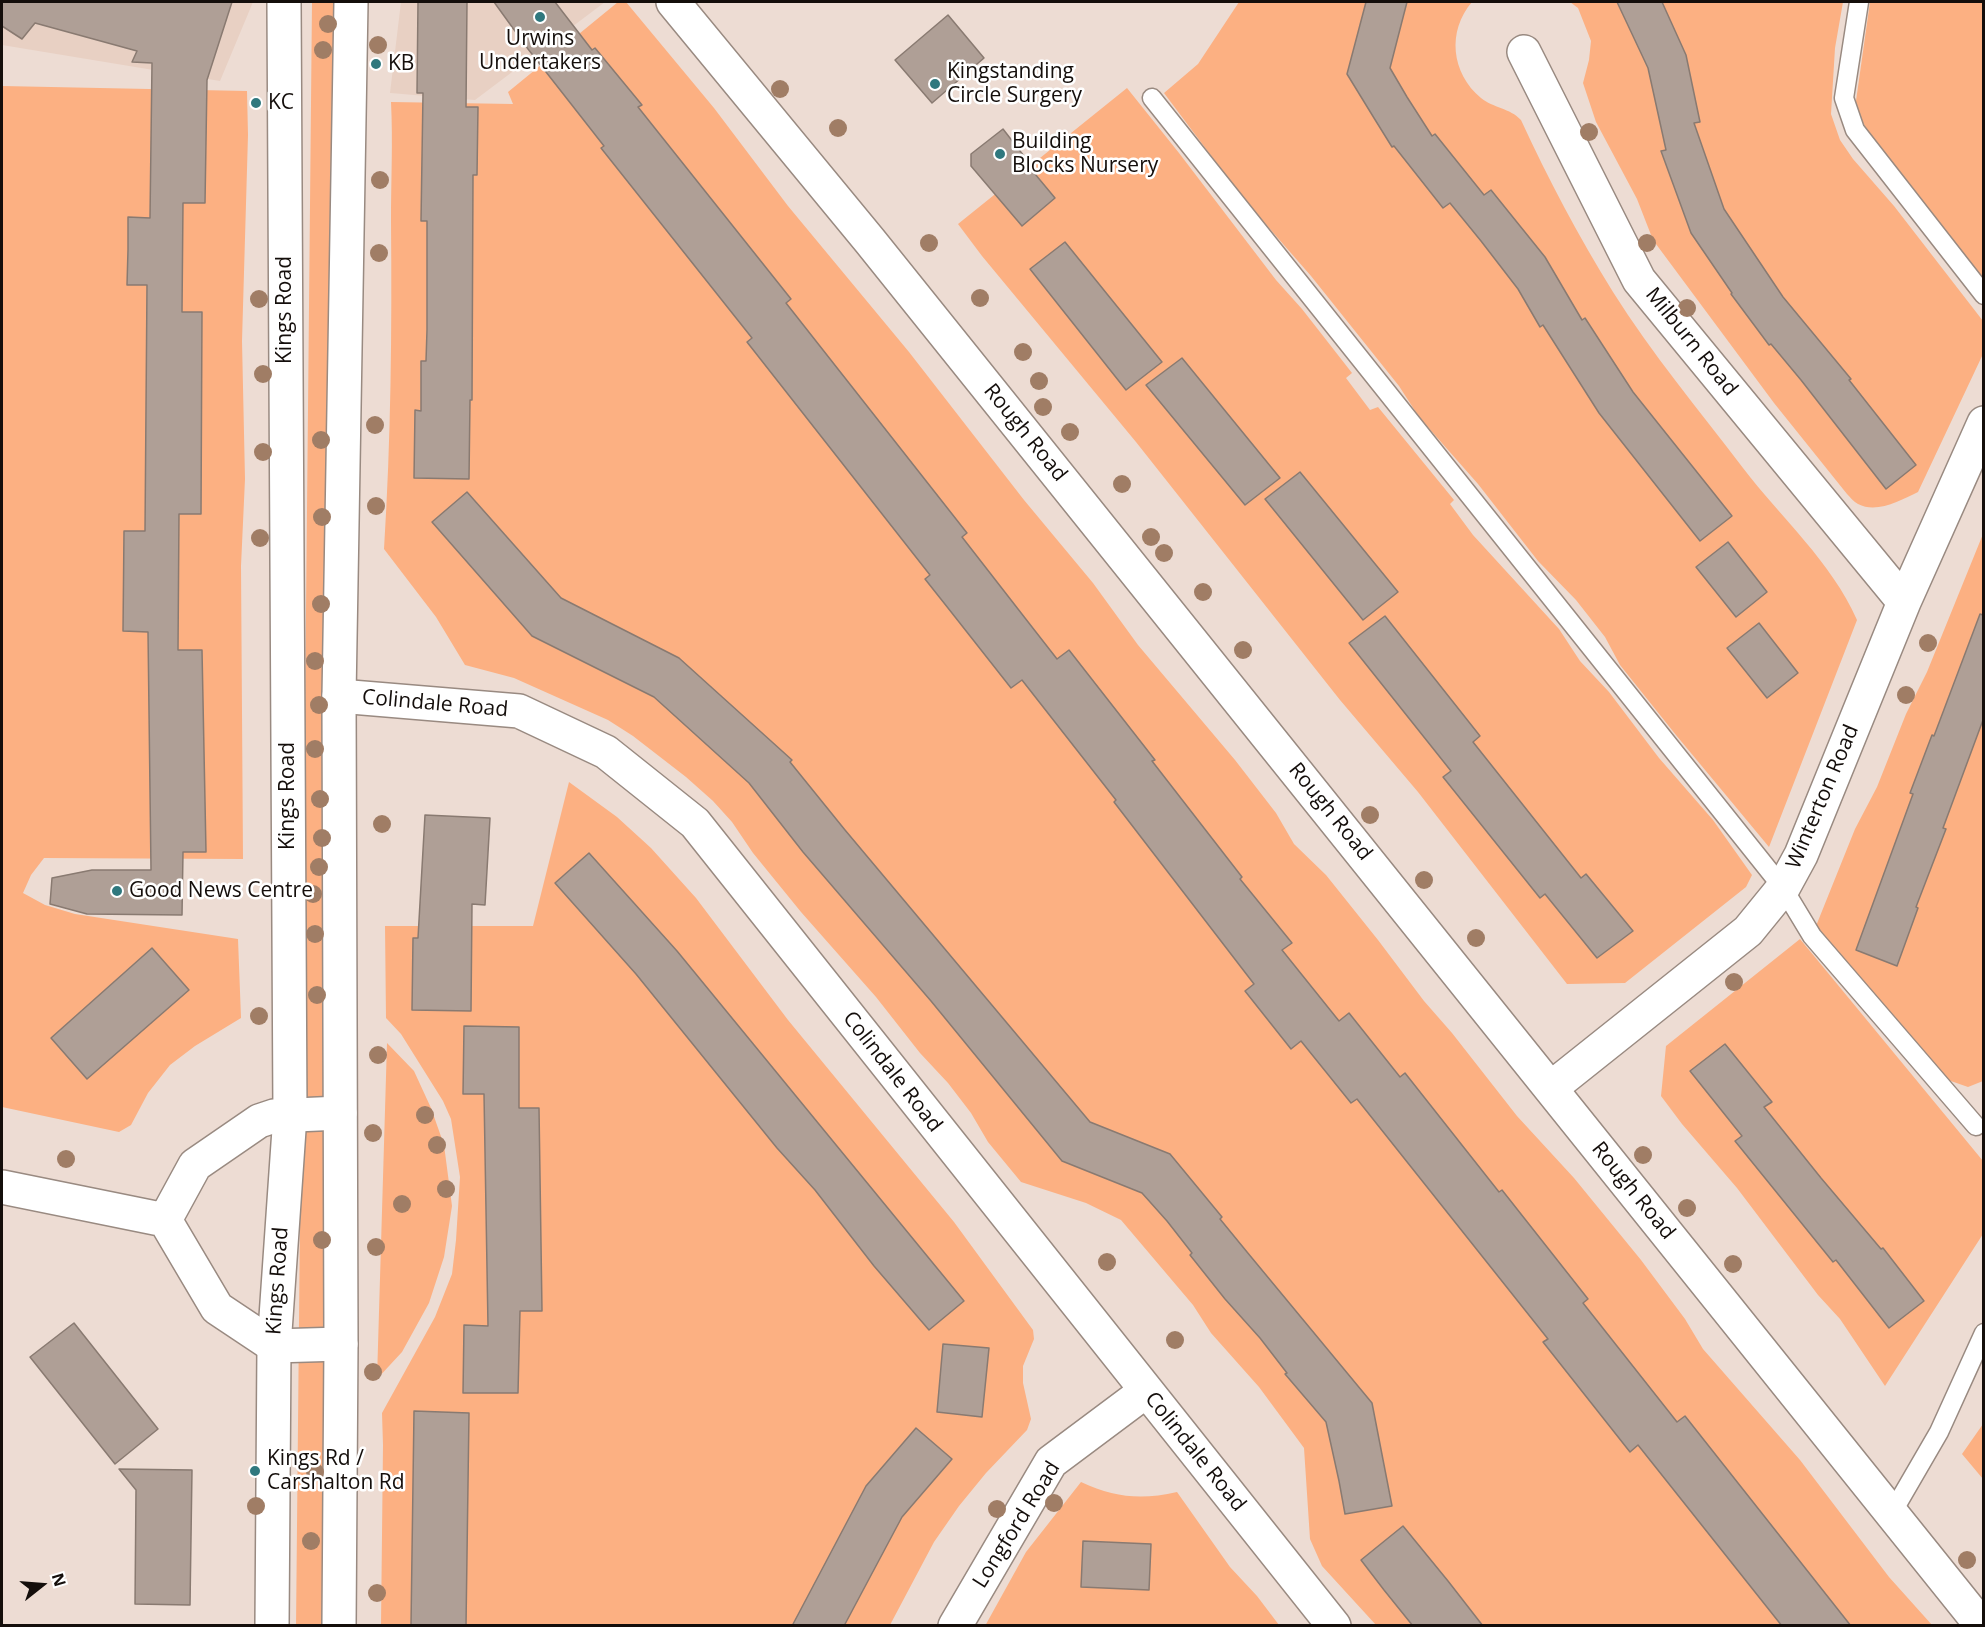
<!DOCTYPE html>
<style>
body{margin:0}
#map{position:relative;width:1985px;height:1627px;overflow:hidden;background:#eddcd3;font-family:"Open Sans",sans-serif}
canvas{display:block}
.frame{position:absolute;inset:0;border:3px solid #140e0b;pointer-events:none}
.north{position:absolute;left:12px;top:1555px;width:60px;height:60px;-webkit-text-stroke:4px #fff;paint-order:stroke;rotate:73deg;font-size:16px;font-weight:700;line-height:24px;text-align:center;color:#140e0b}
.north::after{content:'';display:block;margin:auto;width:21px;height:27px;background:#140e0b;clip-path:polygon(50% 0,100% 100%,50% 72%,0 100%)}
</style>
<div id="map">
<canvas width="1985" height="1627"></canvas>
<div class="frame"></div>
<div class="north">N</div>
</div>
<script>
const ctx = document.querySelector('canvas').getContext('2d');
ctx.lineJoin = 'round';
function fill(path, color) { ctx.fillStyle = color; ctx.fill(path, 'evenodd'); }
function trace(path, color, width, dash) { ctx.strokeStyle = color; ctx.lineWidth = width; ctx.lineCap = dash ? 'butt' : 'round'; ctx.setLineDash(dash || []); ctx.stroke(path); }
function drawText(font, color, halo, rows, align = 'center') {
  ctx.font = font + ' "Open Sans",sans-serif'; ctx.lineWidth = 5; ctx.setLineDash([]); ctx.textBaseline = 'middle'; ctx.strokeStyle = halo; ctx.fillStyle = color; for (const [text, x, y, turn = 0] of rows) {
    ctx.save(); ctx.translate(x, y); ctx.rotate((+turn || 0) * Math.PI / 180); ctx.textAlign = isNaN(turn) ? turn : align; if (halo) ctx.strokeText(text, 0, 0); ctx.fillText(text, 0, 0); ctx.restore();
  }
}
fill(new Path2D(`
 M 2,2 L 253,2 L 220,81 L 2,45 Z
 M 401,2 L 605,2 L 475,100 L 390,93 Z`), '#e8d0c3');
fill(new Path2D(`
 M 312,2 L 339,2 L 328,1625 L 296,1626 Z
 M 618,2 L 626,2 L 714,108 L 788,206 L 909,352 L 1024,500 L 1093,583 L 1138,645 L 1235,760 L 1276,813 L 1294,844 L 1326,875 L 1378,940 L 1424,1001 L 1452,1033 L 1517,1116 L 1574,1178 L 1641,1260 L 1685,1319 L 1703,1349 L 1800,1460 L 1889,1577 L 1932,1625 L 1376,1625 L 1322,1566 L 1310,1539 L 1304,1448 L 1259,1387 L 1211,1333 L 1193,1305 L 1121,1220 L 1086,1203 L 1021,1182 L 988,1142 L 971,1113 L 948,1083 L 920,1053 L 876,997 L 801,912 L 753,853 L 732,822 L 713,801 L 686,777 L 633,736 L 608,720 L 514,678 L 465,665 L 436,617 L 384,549 C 391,439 392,331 391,221 C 391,181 393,142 391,102 L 513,104 L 508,92 Z
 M 1239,2 L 1472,2 C 1447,31 1451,73 1481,98 C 1493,108 1510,108 1521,120 C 1548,179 1579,237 1613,292 C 1652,354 1699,410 1743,468 C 1781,518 1831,561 1857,620 L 1769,847 L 1676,735 L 1620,665 L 1605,637 L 1576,600 L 1538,561 L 1478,484 L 1419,417 L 1399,386 L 1311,276 L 1242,197 L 1164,93 L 1198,64 Z
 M 1570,2 L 1843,2 L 1835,48 L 1831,114 L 1840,140 L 1853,159 L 1894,206 L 1983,321 L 1983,354 L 1918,492 C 1901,500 1877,514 1858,504 C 1854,502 1850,497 1847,494 L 1774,403 L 1653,240 L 1637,199 L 1596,122 L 1583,83 L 1589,60 L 1591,41 L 1578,8 Z
 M 1870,2 L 1983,2 L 1983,281 L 1873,141 L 1855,108 Z
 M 2,86 L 247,91 L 248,135 L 242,341 L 245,479 L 241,566 L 243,859 L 44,858 L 31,875 L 23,893 L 45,905 L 75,914 L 238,939 L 241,1018 L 195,1046 L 170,1065 L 148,1093 L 131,1125 L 119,1132 L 2,1107 Z
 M 1127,88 L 1179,153 L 1276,280 L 1302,309 L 1352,373 L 1346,378 L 1370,410 L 1378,407 L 1454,500 L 1450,504 L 1473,535 L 1559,629 L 1580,661 L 1609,692 L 1659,758 L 1713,820 L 1752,875 L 1746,887 L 1625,983 L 1567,984 L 1418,792 L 1340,700 L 1136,442 L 982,256 L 958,224 Z
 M 1983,534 L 1983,1081 L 1968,1087 L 1948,1080 L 1816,926 L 1855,829 L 1877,787 L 1906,714 L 1927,672 Z
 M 569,782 L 617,817 L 651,848 L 696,898 L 788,1020 L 954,1222 L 1033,1330 L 1034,1339 L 1023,1366 L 1023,1383 L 1031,1419 L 1027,1430 L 986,1473 L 959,1506 L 934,1542 L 890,1625 L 381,1625 L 383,1445 L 382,1413 L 435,1317 L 452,1274 L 456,1240 L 460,1177 L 451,1119 L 443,1101 L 401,1034 L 386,1018 L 385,926 L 533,926 Z
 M 1800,939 L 1983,1161 L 1983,1234 L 1885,1386 L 1840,1319 L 1818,1295 L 1737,1188 L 1682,1124 L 1661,1096 L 1666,1046 Z
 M 387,1043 L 414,1071 L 431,1108 L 444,1145 L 452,1206 L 444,1257 L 429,1303 L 402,1352 L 377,1379 Z
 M 1983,1424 L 1983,1479 L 1962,1454 Z
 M 1081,1482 C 1115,1498 1142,1500 1177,1492 L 1230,1567 L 1257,1596 L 1279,1625 L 985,1626 L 1026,1552 Z`), '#fcb082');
const building = new Path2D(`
 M 2,2 L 232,2 L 207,80 L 205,203 L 183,203 L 182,312 L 202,312 L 201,514 L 179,514 L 178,650 L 202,650 L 206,852 L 183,852 L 182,915 L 87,914 L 50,904 L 52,878 L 92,870 L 151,870 L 148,632 L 123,631 L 124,531 L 145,531 L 147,285 L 127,285 L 128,250 L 128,217 L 150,218 L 152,63 L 132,62 L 137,51 L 35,23 L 22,39 L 2,26 Z
 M 418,2 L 467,2 L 466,107 L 478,107 L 477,175 L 473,175 L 472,400 L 470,400 L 469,479 L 414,478 L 415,410 L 421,411 L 421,361 L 426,361 L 427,330 L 427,221 L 421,221 L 423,93 L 417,93 Z
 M 494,2 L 555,2 L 592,50 L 595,48 L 642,105 L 638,107 L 791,299 L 786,303 L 967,533 L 962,537 L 1032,627 L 1057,659 L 1069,650 L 1155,760 L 1152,761 L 1242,877 L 1240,879 L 1292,943 L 1282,950 L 1339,1021 L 1349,1013 L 1400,1077 L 1405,1073 L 1499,1192 L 1502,1190 L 1588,1299 L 1583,1303 L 1677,1422 L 1685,1416 L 1851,1626 L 1782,1626 L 1638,1445 L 1630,1452 L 1543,1342 L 1548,1339 L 1357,1099 L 1351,1103 L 1301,1041 L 1291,1049 L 1245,991 L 1254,984 L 1114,802 L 1116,800 L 1022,680 L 1011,688 L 948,608 L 925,579 L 930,575 L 747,342 L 752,338 L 601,148 L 604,146 L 528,49 Z
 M 1366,2 L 1407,2 L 1390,68 L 1407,97 L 1432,136 L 1435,134 L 1484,195 L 1491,190 L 1545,257 L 1582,320 L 1585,318 L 1633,392 L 1732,516 L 1700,541 L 1599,413 L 1543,325 L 1540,327 L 1518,289 L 1481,241 L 1450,203 L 1443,208 L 1394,146 L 1392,147 L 1374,118 L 1347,74 Z
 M 1617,2 L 1662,2 L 1686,55 L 1700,122 L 1694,123 L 1724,209 L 1783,297 L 1851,379 L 1849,380 L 1916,465 L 1886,489 L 1801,380 L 1771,344 L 1769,345 L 1731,294 L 1732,293 L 1691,233 L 1661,151 L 1666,150 L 1648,68 Z
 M 948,15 L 984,58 L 932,103 L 895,60 Z
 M 1003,129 L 1027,160 L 1025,162 L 1055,198 L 1022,226 L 971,166 L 971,154 Z
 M 1065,242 L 1162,362 L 1126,390 L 1030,269 Z
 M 1182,358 L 1280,478 L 1245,505 L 1146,385 Z
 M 1300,472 L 1398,592 L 1363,620 L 1265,499 Z
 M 467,492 L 561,598 L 679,658 L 792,760 L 790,762 L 845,830 L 1090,1122 L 1170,1154 L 1222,1217 L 1220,1219 L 1247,1252 L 1372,1403 L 1392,1506 L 1345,1514 L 1339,1481 L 1326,1422 L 1285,1374 L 1287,1373 L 1260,1338 L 1225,1299 L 1190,1255 L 1192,1253 L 1167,1221 L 1142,1193 L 1062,1161 L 931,1001 L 803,852 L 749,783 L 654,697 L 532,636 L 432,522 Z
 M 1728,542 L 1767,592 L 1736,617 L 1696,567 Z
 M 1980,614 L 1983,615 L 1983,720 L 1943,828 L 1946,829 L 1916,907 L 1918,908 L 1897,966 L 1856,950 L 1913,794 L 1910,793 L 1932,735 L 1934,736 Z
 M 1385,616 L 1480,736 L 1473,742 L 1581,878 L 1586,874 L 1633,931 L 1597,958 L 1545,894 L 1540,898 L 1443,777 L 1451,771 L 1349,643 Z
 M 1759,623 L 1798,673 L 1767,698 L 1727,648 Z
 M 425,815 L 490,818 L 485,905 L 472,904 L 471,1011 L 412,1010 L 413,938 L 418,938 Z
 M 589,853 L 677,951 L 964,1301 L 929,1330 L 874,1266 L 815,1190 L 777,1148 L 636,974 L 555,883 Z
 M 152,948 L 189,990 L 87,1079 L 51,1038 Z
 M 464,1026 L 519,1027 L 519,1108 L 539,1108 L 542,1311 L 520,1311 L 518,1393 L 463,1393 L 464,1325 L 488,1326 L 484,1094 L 463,1094 Z
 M 1725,1044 L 1772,1102 L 1764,1107 L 1821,1178 L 1881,1249 L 1883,1248 L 1924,1301 L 1889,1328 L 1836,1260 L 1833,1262 L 1735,1141 L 1742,1136 L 1690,1071 Z
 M 74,1323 L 158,1429 L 115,1464 L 30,1357 Z
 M 943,1344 L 989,1348 L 982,1417 L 937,1412 Z
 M 414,1411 L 469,1413 L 466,1626 L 411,1625 Z
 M 916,1428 L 952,1459 L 902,1517 L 844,1626 L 792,1626 L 866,1486 Z
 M 119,1469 L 192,1470 L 190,1605 L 135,1604 L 136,1490 Z
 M 1403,1526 L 1448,1581 L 1483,1626 L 1413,1626 L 1384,1590 L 1361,1560 Z
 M 1083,1541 L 1151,1544 L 1149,1590 L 1081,1587 Z`);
fill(building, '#af9f96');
trace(building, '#897a71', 1.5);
const service = new Path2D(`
 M 1859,2 L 1844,98 L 1855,130 L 1984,295
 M 1152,98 L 1783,888 L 1812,936 L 1976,1126
 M 1892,1513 L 1939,1432 L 1984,1333`);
const minor = new Path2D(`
 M 1524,52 L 1639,280 L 1904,602
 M 339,696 L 519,711 L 606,752 L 695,823 L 1334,1626
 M 1551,1088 L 1748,931 L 1783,888 L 1801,855 L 1904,602 L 1984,423
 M 2,1187 L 165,1220 L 217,1308 L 274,1346 L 341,1344
 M 165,1220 L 195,1165 L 259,1121 L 274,1116 L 340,1113
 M 955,1626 L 1051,1462 L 1146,1391`);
const tertiary = new Path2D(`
 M 673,2 L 870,241 L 1982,1626`);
const secondary = new Path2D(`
 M 272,1626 L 274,1346 L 290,1115 L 284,2
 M 339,1626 L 341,1344 L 339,696 L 351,2`);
trace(service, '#998a81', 21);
trace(minor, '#998a81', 36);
trace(tertiary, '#998a81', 36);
trace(secondary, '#998a81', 36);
trace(service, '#fff', 18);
trace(minor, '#fff', 33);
trace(tertiary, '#fff', 33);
trace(secondary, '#fff', 33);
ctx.fillStyle = '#a07d65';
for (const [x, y] of [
 [328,24],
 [378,45],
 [323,50],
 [780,89],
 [838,128],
 [1589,132],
 [380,180],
 [929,243],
 [1647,243],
 [379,253],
 [980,298],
 [259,299],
 [1687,308],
 [1023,352],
 [263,374],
 [1039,381],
 [1043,407],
 [375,425],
 [1070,432],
 [321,440],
 [263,452],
 [1122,484],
 [376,506],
 [322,517],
 [1151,537],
 [260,538],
 [1164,553],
 [1203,592],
 [321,604],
 [1928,643],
 [1243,650],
 [315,661],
 [1906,695],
 [319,705],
 [315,749],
 [320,799],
 [1370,815],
 [382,824],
 [322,838],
 [319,867],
 [1424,880],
 [313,894],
 [315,934],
 [1476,938],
 [1734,982],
 [317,995],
 [259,1016],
 [378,1055],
 [425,1115],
 [373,1133],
 [437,1145],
 [1643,1155],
 [66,1159],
 [446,1189],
 [402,1204],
 [1687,1208],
 [322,1240],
 [376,1247],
 [1107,1262],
 [1733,1264],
 [1175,1340],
 [373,1372],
 [315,1472],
 [1054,1503],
 [256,1506],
 [997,1509],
 [311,1541],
 [1967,1560],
 [377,1593]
]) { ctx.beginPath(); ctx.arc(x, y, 9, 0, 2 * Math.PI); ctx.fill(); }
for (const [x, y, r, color] of [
 [540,17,6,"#2f787e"],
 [376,64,6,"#2f787e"],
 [935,84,6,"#2f787e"],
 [256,103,6,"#2f787e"],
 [1000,154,6,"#2f787e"],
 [117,891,6,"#2f787e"],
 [255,1471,6,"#2f787e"]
]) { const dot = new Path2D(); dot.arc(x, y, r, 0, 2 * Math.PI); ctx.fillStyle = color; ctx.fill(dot); trace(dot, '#fff', 2); }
drawText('21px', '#140e0b', '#fff', [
 ["Urwins",540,39,"center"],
 ["Undertakers",540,63,"center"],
 ["KB",388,64],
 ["Kingstanding",947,72],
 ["Circle Surgery",947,96],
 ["KC",268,103],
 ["Building",1012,142],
 ["Blocks Nursery",1012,166],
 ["Good News Centre",129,891],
 ["Kings Rd /",267,1459],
 ["Carshalton Rd",267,1483]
], 'left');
drawText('21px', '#140e0b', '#fff', [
 ["Kings Road",285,310,-90],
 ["Milburn Road",1691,342,51],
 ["Rough Road",1025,433,51],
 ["Colindale Road",435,704,5],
 ["Kings Road",288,796,-90],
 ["Winterton Road",1823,797,-67],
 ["Rough Road",1330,812,51],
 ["Colindale Road",892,1072,52],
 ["Rough Road",1633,1191,51],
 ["Kings Road",278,1281,-86],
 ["Colindale Road",1195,1452,51],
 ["Longford Road",1017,1525,-58]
]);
</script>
